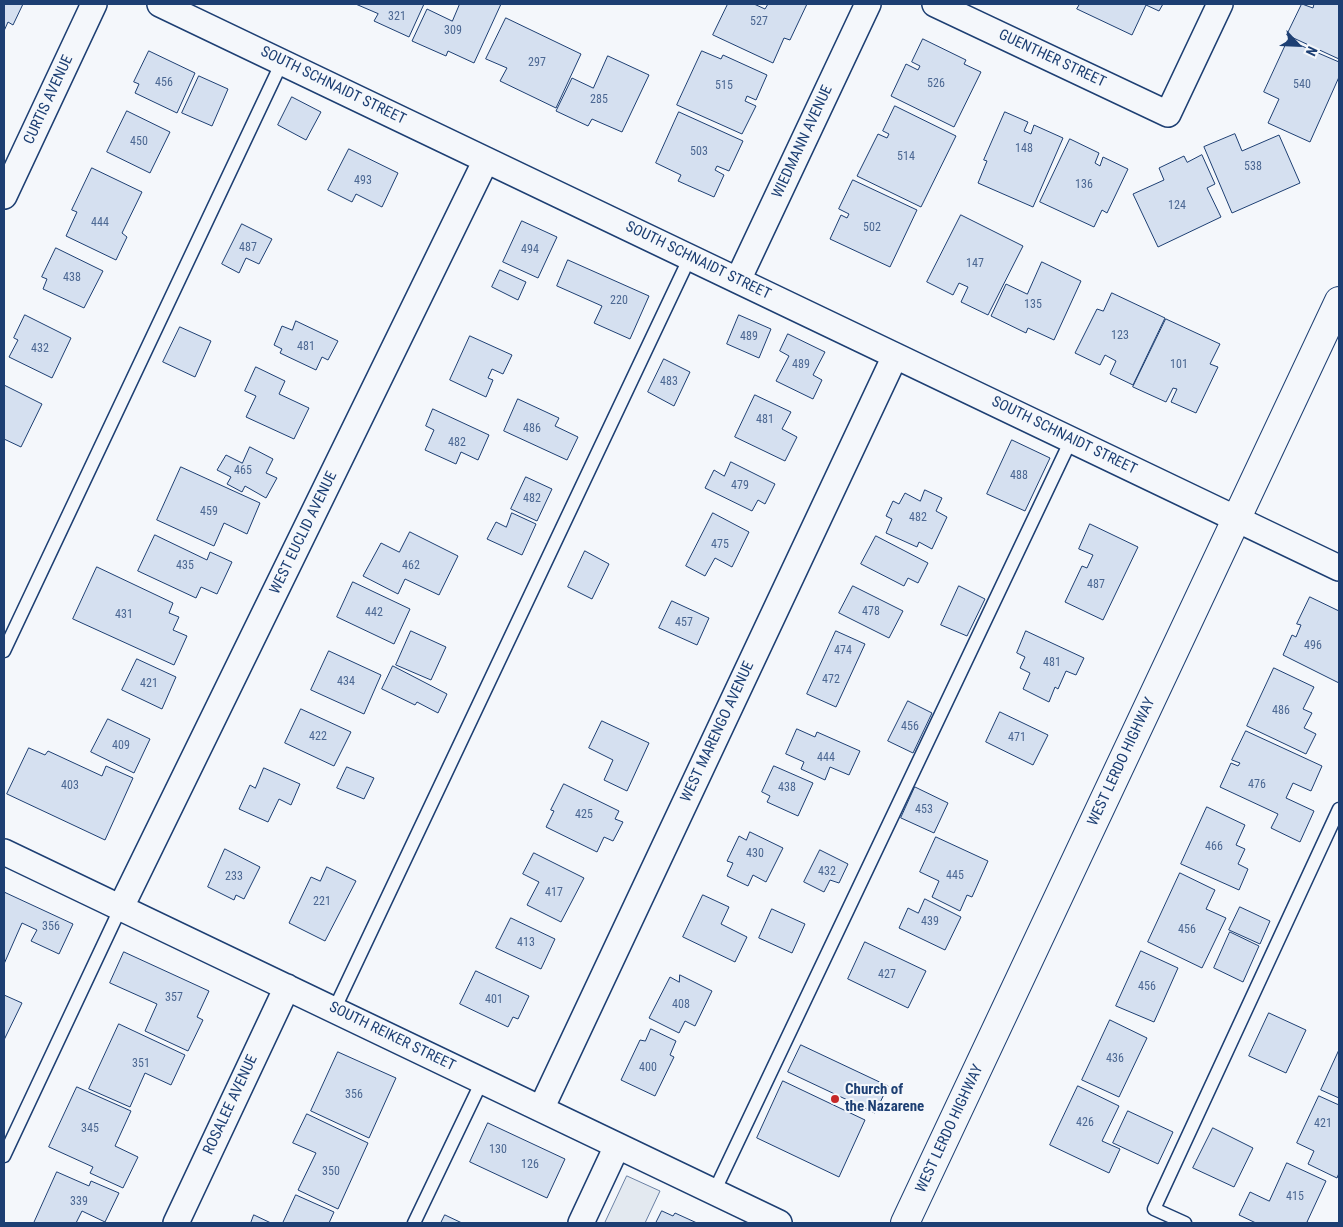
<!DOCTYPE html>
<style>
body{margin:0}
#map{position:relative;width:1343px;height:1227px;overflow:hidden;background:#f4f7fb;font-family:"Roboto Condensed",sans-serif}
canvas{display:block}
.frame{position:absolute;inset:0;border:5px solid #1d3f73;pointer-events:none}
.north{position:absolute;left:1273px;top:20px;width:50px;height:50px;-webkit-text-stroke:4px #f4f7fb;paint-order:stroke;rotate:115deg;font-size:14px;font-weight:700;line-height:20px;text-align:center;color:#1d3f73}
.north::after{content:'';display:block;margin:auto;width:18px;height:22px;background:#1d3f73;clip-path:polygon(50% 0,100% 100%,50% 72%,0 100%)}
</style>
<div id="map">
<canvas width="1343" height="1227"></canvas>
<div class="frame"></div>
<div class="north">N</div>
</div>
<script>
const ctx = document.querySelector('canvas').getContext('2d');
ctx.lineJoin = 'round';
function fill(path, color) { ctx.fillStyle = color; ctx.fill(path, 'evenodd'); }
function trace(path, color, width, dash) { ctx.strokeStyle = color; ctx.lineWidth = width; ctx.lineCap = dash ? 'butt' : 'round'; ctx.setLineDash(dash || []); ctx.stroke(path); }
function drawText(font, color, halo, rows, align = 'center') {
  ctx.font = font + ' "Roboto Condensed",sans-serif'; ctx.lineWidth = 4; ctx.setLineDash([]); ctx.textBaseline = 'middle'; ctx.strokeStyle = halo; ctx.fillStyle = color; for (const [text, x, y, turn = 0] of rows) {
    ctx.save(); ctx.translate(x, y); ctx.rotate((+turn || 0) * Math.PI / 180); ctx.textAlign = isNaN(turn) ? turn : align; if (halo) ctx.strokeText(text, 0, 0); ctx.fillText(text, 0, 0); ctx.restore();
  }
}
const green = new Path2D(`
 M 627,1176 L 660,1191 L 645,1223 L 605,1223 Z`);
fill(green, '#e3e9f0');
trace(green, '#687fa3', 1);
const building = new Path2D(`
 M 4,4 L 23,4 L 13,25 L 8,22 L 4,31 Z
 M 356,4 L 424,4 L 409,37 L 374,21 L 378,14 Z
 M 460,4 L 501,4 L 474,63 L 448,51 L 446,56 L 412,41 L 427,9 L 452,21 Z
 M 728,4 L 754,4 L 765,9 L 768,4 L 807,4 L 790,40 L 784,38 L 773,63 L 713,35 Z
 M 1080,4 L 1163,4 L 1159,11 L 1146,5 L 1132,35 L 1077,9 Z
 M 1302,4 L 1313,8 L 1314,4 L 1339,4 L 1339,59 L 1287,35 Z
 M 506,18 L 581,54 L 556,108 L 500,81 L 507,68 L 486,59 Z
 M 923,39 L 966,60 L 964,64 L 981,72 L 954,127 L 891,96 L 906,64 L 918,70 L 920,66 L 912,62 Z
 M 1288,40 L 1339,62 L 1339,77 L 1310,142 L 1268,123 L 1279,99 L 1264,92 Z
 M 149,51 L 195,73 L 177,113 L 135,93 L 139,84 L 134,82 Z
 M 702,51 L 721,59 L 723,55 L 767,75 L 756,100 L 747,96 L 745,101 L 756,106 L 742,134 L 677,105 Z
 M 608,56 L 649,75 L 622,132 L 592,119 L 588,126 L 556,111 L 572,78 L 593,88 Z
 M 199,76 L 228,89 L 212,126 L 182,113 Z
 M 292,97 L 321,112 L 306,140 L 278,125 Z
 M 895,106 L 956,136 L 921,207 L 857,176 L 878,134 L 887,138 L 889,134 L 883,131 Z
 M 127,111 L 170,132 L 150,173 L 107,152 Z
 M 679,112 L 743,141 L 729,171 L 717,166 L 715,170 L 724,175 L 714,197 L 678,181 L 681,175 L 656,163 Z
 M 1005,112 L 1028,122 L 1024,131 L 1031,134 L 1034,125 L 1063,138 L 1033,207 L 978,183 L 987,161 L 984,160 Z
 M 1235,134 L 1242,151 L 1279,135 L 1300,183 L 1232,213 L 1204,147 Z
 M 1070,139 L 1099,153 L 1095,163 L 1100,166 L 1103,157 L 1128,169 L 1107,213 L 1102,210 L 1094,227 L 1040,202 Z
 M 349,149 L 398,173 L 382,207 L 356,194 L 352,202 L 328,190 Z
 M 1202,155 L 1215,184 L 1207,188 L 1221,217 L 1158,247 L 1133,194 L 1164,180 L 1159,168 L 1184,156 L 1187,162 Z
 M 92,168 L 142,192 L 122,233 L 127,237 L 116,260 L 66,236 L 77,212 L 72,210 Z
 M 853,180 L 917,210 L 890,267 L 830,239 L 841,215 L 847,218 L 849,214 L 839,209 Z
 M 961,215 L 1023,246 L 988,315 L 961,302 L 968,287 L 959,283 L 953,295 L 927,282 Z
 M 522,221 L 557,237 L 538,278 L 503,262 Z
 M 242,224 L 272,239 L 259,264 L 246,258 L 239,273 L 222,264 Z
 M 56,248 L 103,271 L 84,308 L 43,289 L 47,279 L 42,277 Z
 M 568,260 L 649,296 L 630,339 L 594,323 L 602,306 L 557,286 Z
 M 1042,262 L 1081,281 L 1054,340 L 1028,328 L 1026,333 L 991,316 L 1006,284 L 1027,294 Z
 M 500,270 L 526,282 L 518,300 L 492,287 Z
 M 1112,293 L 1165,318 L 1133,385 L 1110,374 L 1116,361 L 1105,355 L 1100,365 L 1075,353 L 1097,309 L 1103,311 Z
 M 25,315 L 71,338 L 52,378 L 9,357 L 18,340 L 14,338 Z
 M 739,315 L 771,329 L 759,358 L 727,344 Z
 M 1166,319 L 1220,344 L 1210,364 L 1218,367 L 1196,413 L 1171,402 L 1177,389 L 1173,388 L 1166,402 L 1133,387 Z
 M 296,321 L 338,341 L 328,360 L 322,357 L 316,370 L 280,353 L 282,349 L 274,345 L 282,326 L 292,330 Z
 M 180,327 L 211,341 L 195,377 L 163,362 Z
 M 788,334 L 825,352 L 813,375 L 822,380 L 813,399 L 776,381 L 789,356 L 780,351 Z
 M 470,336 L 512,355 L 503,374 L 492,369 L 488,378 L 493,380 L 486,397 L 450,380 Z
 M 664,359 L 690,372 L 674,406 L 648,392 Z
 M 256,367 L 285,381 L 279,394 L 309,408 L 294,439 L 246,417 L 256,396 L 245,391 Z
 M 4,385 L 42,404 L 21,447 L 4,439 Z
 M 755,395 L 791,412 L 782,429 L 797,437 L 785,461 L 735,437 Z
 M 518,399 L 559,418 L 555,426 L 578,437 L 567,460 L 504,431 Z
 M 433,409 L 489,435 L 478,460 L 461,452 L 456,464 L 425,450 L 434,430 L 426,426 Z
 M 1012,440 L 1050,458 L 1025,511 L 987,494 Z
 M 250,447 L 273,459 L 266,473 L 277,478 L 266,498 L 245,486 L 242,492 L 227,484 L 231,477 L 217,470 L 226,455 L 242,463 Z
 M 731,462 L 775,484 L 765,504 L 758,500 L 752,511 L 705,488 L 714,470 L 724,476 Z
 M 181,467 L 260,503 L 247,534 L 224,523 L 214,546 L 157,520 Z
 M 526,477 L 552,489 L 537,521 L 511,509 Z
 M 925,490 L 942,498 L 936,511 L 947,517 L 932,549 L 919,542 L 917,547 L 886,533 L 892,519 L 886,516 L 893,501 L 899,504 L 905,493 L 920,501 Z
 M 512,513 L 536,524 L 522,555 L 487,539 L 496,522 L 506,527 Z
 M 713,513 L 749,532 L 732,567 L 715,558 L 705,576 L 686,566 Z
 M 1090,524 L 1138,547 L 1103,620 L 1065,602 L 1082,566 L 1087,568 L 1093,555 L 1079,549 Z
 M 410,532 L 458,556 L 439,595 L 405,579 L 398,594 L 363,576 L 381,543 L 399,552 Z
 M 155,535 L 207,560 L 210,552 L 232,562 L 217,594 L 201,587 L 196,598 L 138,571 Z
 M 876,536 L 928,563 L 918,583 L 908,578 L 904,586 L 861,564 Z
 M 585,551 L 609,564 L 592,599 L 568,587 Z
 M 97,567 L 173,603 L 169,613 L 179,617 L 173,630 L 187,636 L 174,665 L 73,619 Z
 M 353,582 L 410,609 L 394,644 L 337,617 Z
 M 853,586 L 903,611 L 889,638 L 839,613 Z
 M 959,586 L 985,599 L 967,636 L 941,625 Z
 M 1310,597 L 1339,611 L 1339,683 L 1283,655 L 1292,635 L 1296,637 L 1301,625 L 1297,624 Z
 M 672,601 L 709,618 L 697,645 L 659,628 Z
 M 411,631 L 446,647 L 431,680 L 396,665 Z
 M 836,631 L 865,644 L 836,707 L 807,694 Z
 M 1026,631 L 1084,658 L 1076,675 L 1066,671 L 1058,689 L 1055,687 L 1049,702 L 1023,689 L 1030,673 L 1020,668 L 1025,657 L 1017,653 Z
 M 329,651 L 381,675 L 364,714 L 311,690 Z
 M 137,659 L 176,677 L 162,709 L 122,690 Z
 M 393,666 L 447,694 L 438,713 L 417,702 L 415,705 L 382,689 Z
 M 1274,668 L 1314,687 L 1303,709 L 1312,713 L 1304,728 L 1316,734 L 1306,754 L 1247,726 Z
 M 908,701 L 932,713 L 913,753 L 888,741 Z
 M 301,709 L 351,732 L 334,766 L 285,743 Z
 M 1000,712 L 1048,735 L 1033,765 L 986,742 Z
 M 108,719 L 150,739 L 134,773 L 91,752 Z
 M 602,721 L 649,743 L 627,791 L 604,780 L 613,760 L 589,748 Z
 M 797,729 L 815,737 L 817,732 L 860,751 L 849,775 L 830,767 L 825,780 L 801,769 L 804,762 L 786,754 Z
 M 1246,731 L 1322,766 L 1311,791 L 1293,783 L 1286,798 L 1314,811 L 1300,842 L 1271,828 L 1278,814 L 1220,787 L 1231,763 L 1238,766 L 1240,763 L 1232,760 Z
 M 29,748 L 45,755 L 48,751 L 102,776 L 106,766 L 133,778 L 105,840 L 7,794 Z
 M 774,766 L 813,783 L 798,816 L 767,802 L 770,796 L 762,792 Z
 M 347,767 L 374,778 L 364,799 L 337,788 Z
 M 264,768 L 300,784 L 291,805 L 279,799 L 268,822 L 239,809 L 250,785 L 255,788 Z
 M 564,784 L 619,811 L 615,819 L 623,822 L 613,841 L 604,837 L 597,852 L 546,827 L 554,811 L 551,810 Z
 M 915,787 L 948,803 L 934,833 L 901,818 Z
 M 1207,807 L 1245,825 L 1236,845 L 1245,849 L 1238,864 L 1248,869 L 1239,890 L 1181,864 Z
 M 750,832 L 783,848 L 766,882 L 753,875 L 748,886 L 727,876 L 733,863 L 727,861 L 739,836 L 746,840 Z
 M 936,837 L 988,861 L 972,897 L 967,895 L 960,911 L 932,897 L 939,881 L 920,872 Z
 M 225,849 L 260,867 L 244,899 L 236,895 L 234,900 L 208,887 Z
 M 820,850 L 848,864 L 839,883 L 830,880 L 824,892 L 804,882 Z
 M 534,853 L 584,878 L 561,922 L 527,905 L 539,882 L 523,874 Z
 M 327,867 L 356,881 L 325,941 L 289,923 L 311,877 L 320,881 Z
 M 1180,873 L 1215,890 L 1206,909 L 1226,918 L 1202,968 L 1148,942 Z
 M 4,892 L 73,924 L 59,954 L 31,941 L 37,930 L 22,923 L 4,964 Z
 M 703,895 L 729,907 L 721,924 L 747,937 L 735,962 L 683,937 Z
 M 925,899 L 961,917 L 945,950 L 899,928 L 908,908 L 918,913 Z
 M 1240,907 L 1270,921 L 1260,944 L 1229,930 Z
 M 772,909 L 805,924 L 792,953 L 759,938 Z
 M 511,918 L 555,939 L 541,969 L 496,948 Z
 M 1230,932 L 1259,946 L 1243,982 L 1214,968 Z
 M 865,942 L 926,971 L 908,1008 L 848,979 Z
 M 1141,951 L 1178,968 L 1154,1022 L 1116,1006 Z
 M 124,952 L 209,991 L 197,1017 L 203,1020 L 188,1051 L 145,1031 L 157,1004 L 110,983 Z
 M 476,971 L 529,996 L 518,1019 L 513,1017 L 508,1027 L 460,1004 Z
 M 680,975 L 712,991 L 695,1026 L 685,1021 L 679,1033 L 649,1018 L 670,977 L 679,982 Z
 M 4,995 L 22,1003 L 4,1040 Z
 M 1269,1013 L 1306,1030 L 1286,1073 L 1249,1056 Z
 M 1110,1020 L 1147,1038 L 1119,1097 L 1082,1080 Z
 M 119,1024 L 185,1055 L 171,1085 L 145,1073 L 130,1107 L 89,1089 Z
 M 651,1029 L 676,1041 L 670,1055 L 674,1057 L 655,1096 L 621,1080 L 640,1040 L 645,1041 Z
 M 801,1045 L 888,1086 L 875,1113 L 788,1072 Z
 M 1339,1050 L 1339,1098 L 1321,1090 Z
 M 338,1052 L 396,1078 L 369,1138 L 311,1111 Z
 M 783,1081 L 865,1120 L 839,1177 L 757,1138 Z
 M 1078,1086 L 1119,1106 L 1102,1141 L 1120,1149 L 1109,1173 L 1050,1145 Z
 M 77,1087 L 131,1111 L 115,1146 L 138,1157 L 123,1188 L 90,1173 L 93,1167 L 49,1147 Z
 M 1319,1096 L 1339,1105 L 1339,1173 L 1337,1178 L 1308,1164 L 1314,1151 L 1297,1143 Z
 M 1128,1111 L 1173,1132 L 1158,1164 L 1113,1143 Z
 M 307,1114 L 368,1143 L 338,1209 L 298,1190 L 316,1153 L 293,1143 Z
 M 488,1123 L 565,1159 L 547,1198 L 470,1162 Z
 M 1213,1128 L 1253,1148 L 1234,1187 L 1193,1168 Z
 M 1287,1163 L 1326,1181 L 1307,1222 L 1310,1223 L 1256,1223 L 1239,1215 L 1250,1192 L 1269,1201 Z
 M 57,1172 L 89,1186 L 91,1181 L 119,1193 L 105,1222 L 82,1211 L 76,1223 L 34,1223 Z
 M 296,1195 L 334,1212 L 329,1223 L 283,1223 Z
 M 662,1211 L 673,1216 L 675,1213 L 697,1223 L 656,1223 Z
 M 254,1215 L 271,1223 L 251,1223 Z
 M 445,1215 L 462,1223 L 441,1223 Z`);
fill(building, '#d5e0f0');
trace(building, '#1d3f73', 1);
const service = new Path2D(`
 M 4,651 L 282,62
 M 334,1010 L 690,257
 M 4,1156 L 121,907
 M 714,1192 L 1071,440
 M 414,1223 L 482,1081
 M 1185,1223 L 1154,1209 L 1339,809`);
const minor = new Path2D(`
 M 160,4 L 1339,568
 M 935,4 L 1168,114 L 1220,4
 M 4,196 L 94,4
 M 738,280 L 868,4
 M 4,852 L 779,1223
 M 121,907 L 486,160
 M 541,1109 L 895,356
 M 176,1223 L 287,987
 M 581,1223 L 617,1146`);
const secondary = new Path2D(`
 M 905,1223 L 1339,301`);
trace(service, '#1d3f73', 15);
trace(minor, '#1d3f73', 28);
trace(secondary, '#1d3f73', 30);
trace(service, '#f4f7fb', 12);
trace(minor, '#f4f7fb', 25);
trace(secondary, '#f4f7fb', 28);
for (const [x, y, r, color] of [
 [835,1099,5,"#c62828"]
]) { const dot = new Path2D(); dot.arc(x, y, r, 0, 2 * Math.PI); ctx.fillStyle = color; ctx.fill(dot); trace(dot, '#f4f7fb', 2); }
drawText('12px', '#4b6792', null, [
 ["321",397,17],
 ["527",759,22],
 ["309",453,31],
 ["297",537,63],
 ["456",164,83],
 ["526",936,84],
 ["540",1302,85],
 ["515",724,86],
 ["285",599,100],
 ["450",139,142],
 ["148",1024,149],
 ["503",699,152],
 ["514",906,157],
 ["538",1253,167],
 ["493",363,181],
 ["136",1084,185],
 ["124",1177,206],
 ["444",100,223],
 ["502",872,228],
 ["487",248,248],
 ["494",530,250],
 ["147",975,264],
 ["438",72,278],
 ["220",619,301],
 ["135",1033,305],
 ["123",1120,336],
 ["489",749,337],
 ["481",306,347],
 ["432",40,349],
 ["489",801,365],
 ["101",1179,365],
 ["483",669,382],
 ["481",765,420],
 ["486",532,429],
 ["482",457,443],
 ["465",243,471],
 ["488",1019,476],
 ["479",740,486],
 ["482",532,499],
 ["459",209,512],
 ["482",918,518],
 ["475",720,545],
 ["435",185,566],
 ["462",411,566],
 ["487",1096,585],
 ["478",871,612],
 ["442",374,613],
 ["431",124,615],
 ["457",684,623],
 ["496",1313,646],
 ["474",843,651],
 ["481",1052,663],
 ["472",831,680],
 ["434",346,682],
 ["421",149,684],
 ["486",1281,711],
 ["456",910,727],
 ["422",318,737],
 ["471",1017,738],
 ["409",121,746],
 ["444",826,758],
 ["476",1257,785],
 ["403",70,786],
 ["438",787,788],
 ["453",924,810],
 ["425",584,815],
 ["466",1214,847],
 ["430",755,854],
 ["432",827,872],
 ["445",955,876],
 ["233",234,877],
 ["417",554,893],
 ["221",322,902],
 ["439",930,922],
 ["356",51,927],
 ["456",1187,930],
 ["413",526,943],
 ["427",887,975],
 ["456",1147,987],
 ["357",174,998],
 ["401",494,1000],
 ["408",681,1005],
 ["436",1115,1059],
 ["351",141,1064],
 ["400",648,1068],
 ["356",354,1095],
 ["426",1085,1123],
 ["421",1323,1124],
 ["345",90,1129],
 ["130",498,1150],
 ["126",530,1165],
 ["350",331,1172],
 ["415",1295,1197],
 ["339",79,1202]
]);
drawText('15px', '#1d3f73', '#f4f7fb', [
 ["GUENTHER STREET",1052,59,25],
 ["SOUTH SCHNAIDT STREET",333,86,26],
 ["CURTIS AVENUE",49,100,-65],
 ["WIEDMANN AVENUE",803,142,-65],
 ["SOUTH SCHNAIDT STREET",698,261,26],
 ["SOUTH SCHNAIDT STREET",1064,436,26],
 ["WEST EUCLID AVENUE",304,533,-64],
 ["WEST MARENGO AVENUE",718,732,-65],
 ["WEST LERDO HIGHWAY",1122,762,-65],
 ["SOUTH REIKER STREET",392,1037,26],
 ["ROSALEE AVENUE",231,1105,-65],
 ["WEST LERDO HIGHWAY",950,1129,-65]
]);
drawText('bold 15px', '#1d3f73', '#f4f7fb', [
 ["Church of",845,1090],
 ["the Nazarene",845,1107]
], 'left');
</script>
